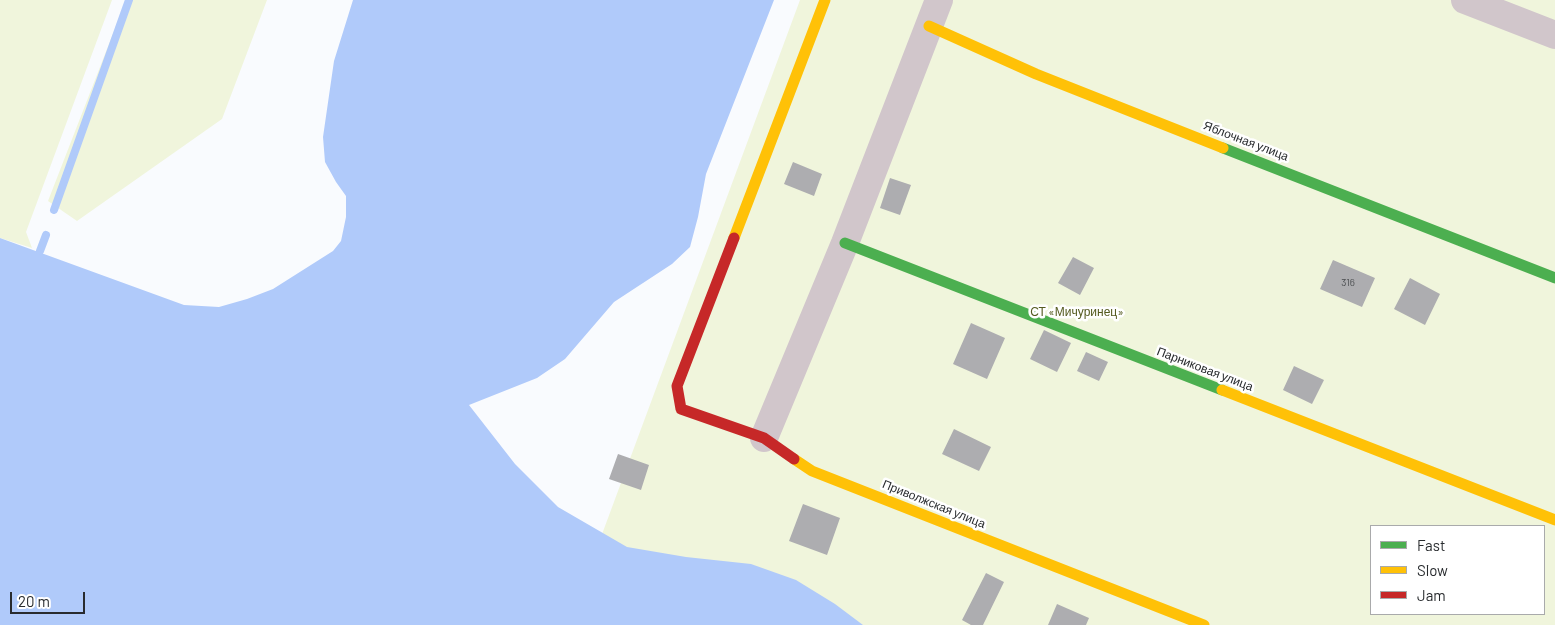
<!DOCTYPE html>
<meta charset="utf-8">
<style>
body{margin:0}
#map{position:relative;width:1555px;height:625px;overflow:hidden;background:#f9fbfe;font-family:Barlow,sans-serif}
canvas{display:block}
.legend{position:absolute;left:1370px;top:525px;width:175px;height:90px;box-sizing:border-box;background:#fff;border:1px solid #a9aaab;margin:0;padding:6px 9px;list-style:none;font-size:15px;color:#282b2e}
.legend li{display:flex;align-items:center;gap:10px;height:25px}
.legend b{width:25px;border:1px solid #a9aaab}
.scale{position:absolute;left:10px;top:592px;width:75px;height:22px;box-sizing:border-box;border:2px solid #282b2e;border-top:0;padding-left:6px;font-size:15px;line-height:18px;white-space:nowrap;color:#282b2e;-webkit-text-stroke:4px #fff;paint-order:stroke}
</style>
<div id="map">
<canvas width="1555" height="625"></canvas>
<ul class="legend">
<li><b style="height:6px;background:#4caf50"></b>Fast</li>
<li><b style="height:6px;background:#ffc107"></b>Slow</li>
<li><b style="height:6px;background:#c62828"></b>Jam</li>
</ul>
<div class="scale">20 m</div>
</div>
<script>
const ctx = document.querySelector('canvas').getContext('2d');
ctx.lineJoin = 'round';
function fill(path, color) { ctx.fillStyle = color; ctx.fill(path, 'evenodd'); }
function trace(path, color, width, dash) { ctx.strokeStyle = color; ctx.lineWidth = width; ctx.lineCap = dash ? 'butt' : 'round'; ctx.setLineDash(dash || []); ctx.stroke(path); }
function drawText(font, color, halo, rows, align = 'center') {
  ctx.font = font + ' Barlow,sans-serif'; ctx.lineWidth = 5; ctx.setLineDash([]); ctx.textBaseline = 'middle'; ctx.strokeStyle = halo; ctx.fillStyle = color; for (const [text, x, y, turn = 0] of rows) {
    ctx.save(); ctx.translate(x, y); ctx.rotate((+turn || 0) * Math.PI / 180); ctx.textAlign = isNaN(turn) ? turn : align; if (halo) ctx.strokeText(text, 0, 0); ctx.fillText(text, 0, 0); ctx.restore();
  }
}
fill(new Path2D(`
 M 0,0 L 112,0 L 26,232 L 32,248 L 0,238 Z
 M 126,0 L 267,0 L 222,119 L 77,221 L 48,201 Z
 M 800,0 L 1555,0 L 1555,625 L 796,625 L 598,545 ZM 1371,526 L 1544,526 L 1544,614 L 1371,614 Z`), '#f0f5dc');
fill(new Path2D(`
 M 353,0 L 774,0 L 706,174 L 698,217 L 690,247 L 672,264 L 614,302 L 565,359 L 537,378 L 469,405 L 515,464 L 558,507 L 627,547 L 686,557 L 751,564 L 796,580 L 835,604 L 863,625 L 0,625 L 0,238 L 184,305 L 219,307 L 247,299 L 273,289 L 333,251 L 341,241 L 346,217 L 346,196 L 336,182 L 325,162 L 323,137 L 334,61 Z`), '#b0cafa');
trace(new Path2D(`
 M 54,210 L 129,0
 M 40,251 L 46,235`), '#b0cafa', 8);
fill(new Path2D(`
 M 793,162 L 822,174 L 814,196 L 784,184 Z
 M 890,178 L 911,185 L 900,215 L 880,208 Z
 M 1073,257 L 1094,268 L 1080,295 L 1058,283 Z
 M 1333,260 L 1375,278 L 1362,307 L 1320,289 Z
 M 1410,278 L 1440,294 L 1425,325 L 1394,309 Z
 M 971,323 L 1005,338 L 987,379 L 953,364 Z
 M 1044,330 L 1071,343 L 1057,372 L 1030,359 Z
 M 1086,352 L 1108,362 L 1099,381 L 1077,371 Z
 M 1294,366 L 1324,380 L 1312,404 L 1283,390 Z
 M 954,429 L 991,447 L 979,471 L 942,454 Z
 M 618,454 L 649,465 L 641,490 L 609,479 Z
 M 803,504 L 840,518 L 827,555 L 789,541 Z
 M 986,573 L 1004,582 L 983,625 L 971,625 L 962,620 Z
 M 1057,604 L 1089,618 L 1086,625 L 1048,625 Z`), '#adadb0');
trace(new Path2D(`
 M 1465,0 L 1555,35
 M 764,438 L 845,243 L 939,0`), '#d1c6cb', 28);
trace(new Path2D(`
 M 1223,148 L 1555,278
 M 845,243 L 1222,390`), '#4caf50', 11);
trace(new Path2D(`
 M 929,26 L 1036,74 L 1223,148
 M 734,238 L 825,0
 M 1222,390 L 1555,520
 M 794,459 L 812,471 L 1204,625`), '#ffc107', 11);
trace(new Path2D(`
 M 734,238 L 677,386 L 681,409 L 764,438 L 794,459`), '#c62828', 11);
drawText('10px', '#494c4e', null, [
 ["316",1348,283]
]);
drawText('12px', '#282b2e', '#fff', [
 ["Яблочная улица",1246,141,21],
 ["Парниковая улица",1205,369,21],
 ["Приволжская улица",934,504,22]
]);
drawText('12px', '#545a1f', '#fff', [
 ["СТ «Мичуринец»",1077,312]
]);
</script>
